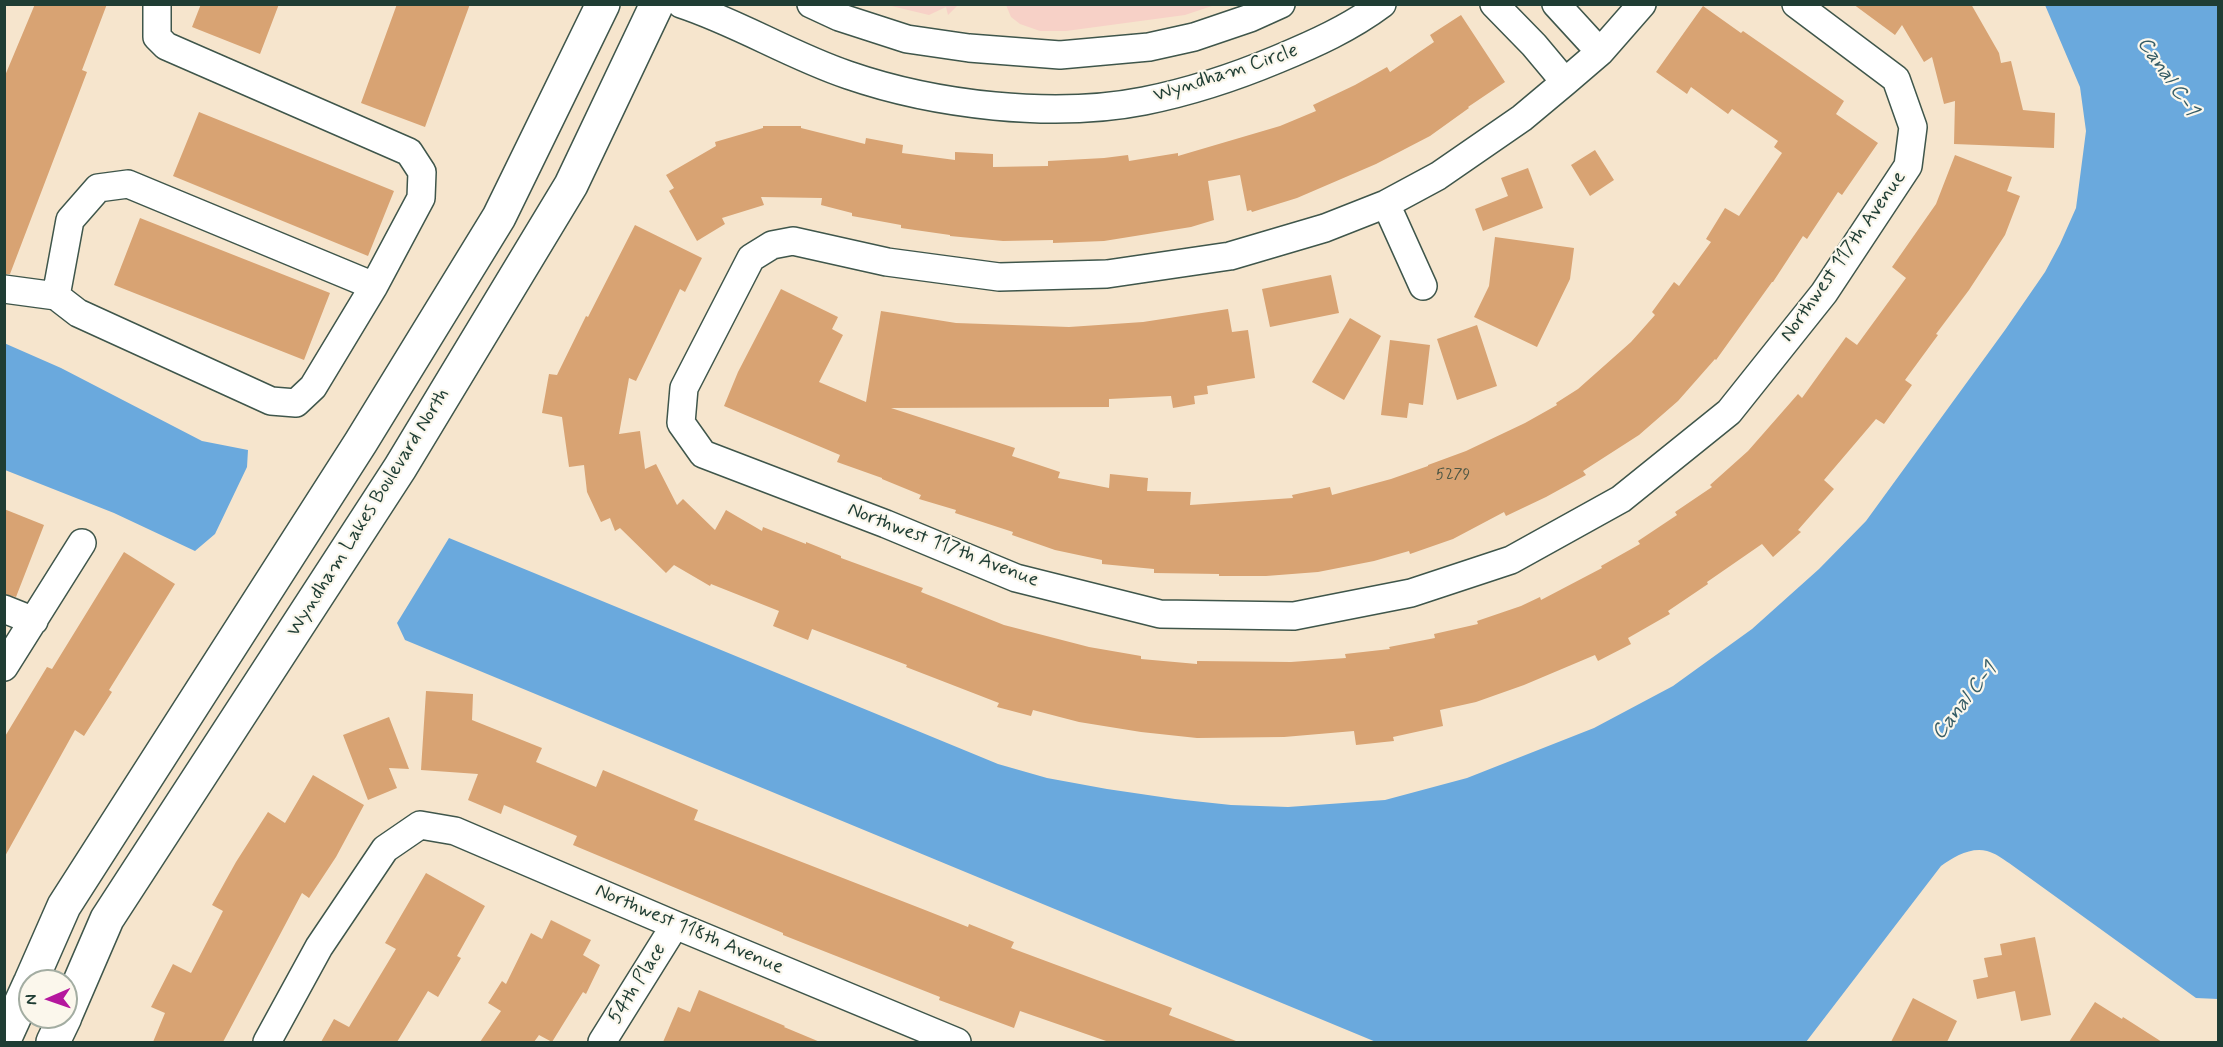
<!DOCTYPE html>
<style>
body{margin:0}
#map{position:relative;width:2223px;height:1047px;overflow:hidden;background:#f6e5cd;font-family:Mynerve,sans-serif}
canvas{display:block}
.frame{position:absolute;inset:0;border:6px solid #1f3d34;pointer-events:none}
.north{position:absolute;left:18px;top:969px;width:60px;height:60px;box-sizing:border-box;background:#fbf7ec;border:2px solid #a3ada2;border-radius:50%;rotate:268deg;font-size:16px;font-weight:700;line-height:24px;text-align:center;color:#1f3d34}
.north::after{content:'';display:block;margin:auto;width:21px;height:27px;background:#b5179e;clip-path:polygon(50% 0,100% 100%,50% 72%,0 100%)}
</style>
<div id="map">
<canvas width="2223" height="1047"></canvas>
<div class="frame"></div>
<div class="north">N</div>
</div>
<script>
const ctx = document.querySelector('canvas').getContext('2d');
ctx.lineJoin = 'round';
function fill(path, color) { ctx.fillStyle = color; ctx.fill(path, 'evenodd'); }
function trace(path, color, width, dash) { ctx.strokeStyle = color; ctx.lineWidth = width; ctx.lineCap = dash ? 'butt' : 'round'; ctx.setLineDash(dash || []); ctx.stroke(path); }
function drawText(font, color, halo, rows, align = 'center') {
  ctx.font = font + ' Mynerve,sans-serif'; ctx.lineWidth = 4.5; ctx.setLineDash([]); ctx.textBaseline = 'middle'; ctx.strokeStyle = halo; ctx.fillStyle = color; for (const [text, x, y, turn = 0] of rows) {
    ctx.save(); ctx.translate(x, y); ctx.rotate((+turn || 0) * Math.PI / 180); ctx.textAlign = isNaN(turn) ? turn : align; if (halo) ctx.strokeText(text, 0, 0); ctx.fillText(text, 0, 0); ctx.restore();
  }
}
fill(new Path2D(`
 M 887,5 L 958,5 L 948,15 L 946,7 L 929,15 Z
 M 1006,5 L 1006,4 L 1215,5 L 1185,15 L 1066,31 L 1040,31 L 1020,24 L 1011,17 Z`), '#f7d1c7');
fill(new Path2D(`
 M 2045,5 L 2218,5 L 2218,999 L 2196,998 L 2009,863 C 2003,859 1995,853 1987,851 C 1970,847 1954,857 1941,866 L 1806,1042 L 1376,1042 L 405,640 L 397,623 L 449,538 L 998,764 L 1047,778 L 1107,789 L 1175,799 L 1231,805 L 1288,807 L 1385,800 L 1467,778 L 1594,728 L 1673,686 L 1752,629 L 1819,569 L 1866,521 L 2005,330 L 2045,272 L 2060,244 L 2076,208 L 2086,131 L 2080,87 Z
 M 4,343 L 61,368 L 202,441 L 248,450 L 247,467 L 215,534 L 195,551 L 114,513 L 5,470 Z`), '#6aa9dd');
fill(new Path2D(`
 M 35,4 L 107,4 L 82,70 L 87,72 L 10,274 L 4,274 L 4,78 Z
 M 201,4 L 279,4 L 260,54 L 192,27 Z
 M 397,4 L 470,4 L 425,127 L 361,103 Z
 M 1853,4 L 1971,4 L 1999,53 L 2001,63 L 2011,61 L 2023,110 L 2055,113 L 2054,148 L 1954,144 L 1955,101 L 1944,104 L 1932,57 L 1924,62 L 1902,25 L 1895,35 Z
 M 1703,6 L 1741,33 L 1743,31 L 1844,101 L 1836,114 L 1878,143 L 1842,195 L 1838,192 L 1807,239 L 1803,236 L 1773,282 L 1772,282 L 1716,360 L 1715,359 L 1678,401 L 1639,435 L 1583,471 L 1586,475 L 1546,497 L 1506,516 L 1504,512 L 1453,539 L 1410,554 L 1409,551 L 1374,561 L 1318,572 L 1266,576 L 1219,576 L 1219,574 L 1154,573 L 1154,569 L 1102,564 L 1102,560 L 1055,550 L 1012,535 L 1013,532 L 955,513 L 956,510 L 919,499 L 921,495 L 882,479 L 882,478 L 837,462 L 840,455 L 724,406 L 738,372 L 781,289 L 838,317 L 832,329 L 843,335 L 819,382 L 866,402 L 881,311 L 956,323 L 1069,327 L 1143,322 L 1228,309 L 1232,332 L 1248,330 L 1255,378 L 1207,386 L 1208,394 L 1194,396 L 1195,404 L 1173,408 L 1171,396 L 1109,399 L 1109,407 L 891,408 L 1015,448 L 1012,456 L 1060,472 L 1058,478 L 1109,488 L 1110,474 L 1148,478 L 1147,491 L 1191,492 L 1190,505 L 1293,498 L 1292,495 L 1330,487 L 1332,495 L 1391,479 L 1428,466 L 1428,465 L 1466,451 L 1525,423 L 1557,405 L 1556,403 L 1578,389 L 1631,342 L 1655,315 L 1652,312 L 1674,282 L 1679,286 L 1711,242 L 1706,239 L 1725,208 L 1739,216 L 1782,153 L 1774,147 L 1778,141 L 1732,109 L 1728,114 L 1691,87 L 1687,94 L 1656,72 Z
 M 1461,15 L 1505,82 L 1468,107 L 1469,108 L 1430,136 L 1376,164 L 1297,198 L 1252,212 L 1251,210 L 1247,211 L 1240,175 L 1208,181 L 1214,220 L 1191,227 L 1104,241 L 1053,243 L 1053,240 L 1003,241 L 950,236 L 950,235 L 901,228 L 901,225 L 852,216 L 852,213 L 821,205 L 822,198 L 761,197 L 764,205 L 722,218 L 725,224 L 697,241 L 669,191 L 674,188 L 666,175 L 716,146 L 715,142 L 763,128 L 763,126 L 801,126 L 801,128 L 865,144 L 866,138 L 903,145 L 902,153 L 955,160 L 955,152 L 993,154 L 993,167 L 1048,166 L 1048,161 L 1104,158 L 1128,155 L 1129,161 L 1178,153 L 1178,156 L 1280,126 L 1316,111 L 1313,105 L 1355,85 L 1387,67 L 1390,72 L 1434,42 L 1430,35 Z
 M 199,112 L 394,191 L 368,256 L 173,176 Z
 M 1595,150 L 1614,180 L 1590,196 L 1571,165 Z
 M 1955,155 L 2012,177 L 2007,191 L 2020,196 L 2005,235 L 1969,290 L 1936,334 L 1938,335 L 1905,380 L 1912,385 L 1884,424 L 1876,419 L 1824,480 L 1834,489 L 1798,530 L 1801,532 L 1773,557 L 1762,544 L 1707,582 L 1708,584 L 1668,611 L 1670,614 L 1628,638 L 1631,644 L 1598,661 L 1595,655 L 1524,685 L 1476,702 L 1440,710 L 1443,726 L 1393,737 L 1394,741 L 1356,745 L 1354,731 L 1284,737 L 1197,738 L 1141,732 L 1079,722 L 1033,710 L 1031,716 L 997,707 L 999,703 L 906,667 L 907,665 L 812,629 L 808,640 L 773,626 L 779,611 L 711,584 L 710,586 L 674,565 L 666,573 L 620,528 L 615,531 L 610,518 L 601,522 L 587,492 L 584,465 L 569,467 L 562,417 L 542,413 L 549,374 L 557,375 L 586,316 L 588,317 L 635,225 L 702,258 L 685,292 L 680,289 L 636,381 L 629,378 L 619,434 L 640,431 L 645,469 L 656,464 L 677,505 L 683,499 L 715,530 L 726,510 L 762,531 L 763,527 L 806,544 L 806,542 L 841,556 L 841,558 L 923,588 L 921,592 L 1004,625 L 1089,647 L 1141,656 L 1141,659 L 1197,664 L 1197,661 L 1291,662 L 1346,658 L 1345,654 L 1390,649 L 1389,647 L 1435,638 L 1434,634 L 1478,624 L 1477,621 L 1521,606 L 1540,597 L 1541,600 L 1602,568 L 1601,566 L 1640,544 L 1638,541 L 1677,515 L 1675,512 L 1712,487 L 1710,485 L 1748,451 L 1798,394 L 1802,398 L 1846,337 L 1857,345 L 1906,278 L 1892,267 L 1936,204 Z
 M 1528,168 L 1543,208 L 1483,231 L 1475,209 L 1508,196 L 1501,178 Z
 M 140,218 L 330,293 L 304,360 L 114,285 Z
 M 1495,237 L 1574,248 L 1570,279 L 1537,347 L 1474,317 L 1489,286 Z
 M 1331,275 L 1339,313 L 1270,327 L 1262,289 Z
 M 1350,318 L 1381,336 L 1344,400 L 1312,382 Z
 M 1477,325 L 1497,386 L 1457,400 L 1437,339 Z
 M 1390,340 L 1430,345 L 1423,405 L 1409,403 L 1407,418 L 1381,415 Z
 M 4,509 L 44,525 L 16,597 L 4,594 Z
 M 124,552 L 175,584 L 109,690 L 112,692 L 84,736 L 75,730 L 4,858 L 4,738 L 47,667 L 52,669 Z
 M 426,691 L 473,694 L 472,720 L 542,748 L 536,762 L 596,787 L 603,770 L 698,810 L 694,820 L 925,910 L 968,927 L 969,924 L 1014,942 L 1011,948 L 1172,1008 L 1169,1015 L 1236,1041 L 1236,1042 L 1109,1042 L 1020,1011 L 1014,1028 L 939,1000 L 940,997 L 783,935 L 783,933 L 573,845 L 577,836 L 504,805 L 501,814 L 468,800 L 478,774 L 421,770 Z
 M 389,717 L 409,769 L 389,768 L 397,788 L 368,800 L 343,735 Z
 M 313,775 L 364,805 L 336,857 L 309,898 L 302,893 L 223,1042 L 153,1042 L 165,1013 L 151,1007 L 173,964 L 191,973 L 223,911 L 212,905 L 236,862 L 268,812 L 285,823 Z
 M 426,873 L 485,906 L 457,956 L 461,958 L 438,997 L 428,991 L 397,1042 L 321,1042 L 334,1019 L 349,1027 L 396,949 L 385,943 Z
 M 551,920 L 591,940 L 583,955 L 600,965 L 586,994 L 583,992 L 552,1042 L 539,1035 L 534,1042 L 480,1042 L 501,1011 L 488,1003 L 502,981 L 506,984 L 531,933 L 542,939 Z
 M 2035,937 L 2051,1015 L 2021,1021 L 2015,991 L 1977,999 L 1973,980 L 1988,977 L 1984,958 L 2002,955 L 2000,944 Z
 M 699,990 L 785,1026 L 784,1027 L 820,1042 L 663,1042 L 678,1007 L 690,1012 Z
 M 1913,998 L 1957,1021 L 1947,1042 L 1891,1042 Z
 M 2095,1002 L 2122,1019 L 2123,1017 L 2162,1042 L 2069,1042 Z`), '#d8a373');
const minor = new Path2D(`
 M 681,4 C 739,23 791,56 848,75 C 935,105 1053,119 1144,101 C 1189,92 1235,77 1278,59 C 1314,44 1350,28 1382,4
 M 811,4 L 839,17 L 907,39 L 969,48 L 1060,55 L 1149,47 L 1194,37 L 1250,18 L 1281,4
 M 1494,4 L 1534,45 L 1565,82
 M 1556,4 L 1600,52
 M 1642,4 L 1600,52 L 1565,82 L 1522,118 L 1438,176 L 1386,204 L 1325,228 L 1230,256 L 1107,274 L 999,277 L 887,262 L 793,241 L 772,245 L 751,258 L 684,388 L 681,423 L 703,454 L 886,524 L 1016,578 L 1160,614 L 1294,616 L 1411,593 L 1511,560 L 1621,499 L 1729,412 L 1824,293 L 1908,166 L 1913,127 L 1896,79 L 1796,4
 M 1386,204 L 1423,286
 M 4,289 L 56,296 L 78,313 L 271,401 L 296,403 L 313,387 L 374,286 L 421,198 L 422,172 L 409,152 L 166,46 L 157,37 L 157,4
 M 56,296 L 70,220 L 98,188 L 128,184 L 374,286
 M 4,609 L 34,621
 M 4,667 L 82,543
 M 267,1042 L 319,947 L 385,849 L 420,825 L 455,831 L 675,925 L 957,1042
 M 602,1042 L 675,925`);
const tertiary = new Path2D(`
 M 31,981 L 64,906 L 361,442 L 499,217 L 603,4
 M 66,1014 L 107,919 L 400,468 L 571,185 L 657,4
 M 4,1040 L 30,983
 M 53,1042 L 65,1017`);
trace(minor, '#3f564b', 30);
trace(tertiary, '#3f564b', 36);
trace(minor, '#fff', 27);
trace(tertiary, '#fff', 33);
drawText('16px', '#4d5644', null, [
 ["5279",1453,476]
]);
drawText('20px', '#1f3d34', '#fbf7ec', [
 ["Wyndham Circle",1226,74,-18],
 ["Northwest 117th Avenue",1844,257,-55],
 ["Wyndham Lakes Boulevard North",369,513,-58],
 ["Northwest 117th Avenue",943,546,21],
 ["Northwest 118th Avenue",689,930,23],
 ["54th Place",638,984,-58]
]);
drawText('italic 21px', '#365d67', '#fbf7ec', [
 ["Canal C-1",2167,77,55],
 ["Canal C-1",1965,702,-52]
]);
</script>
